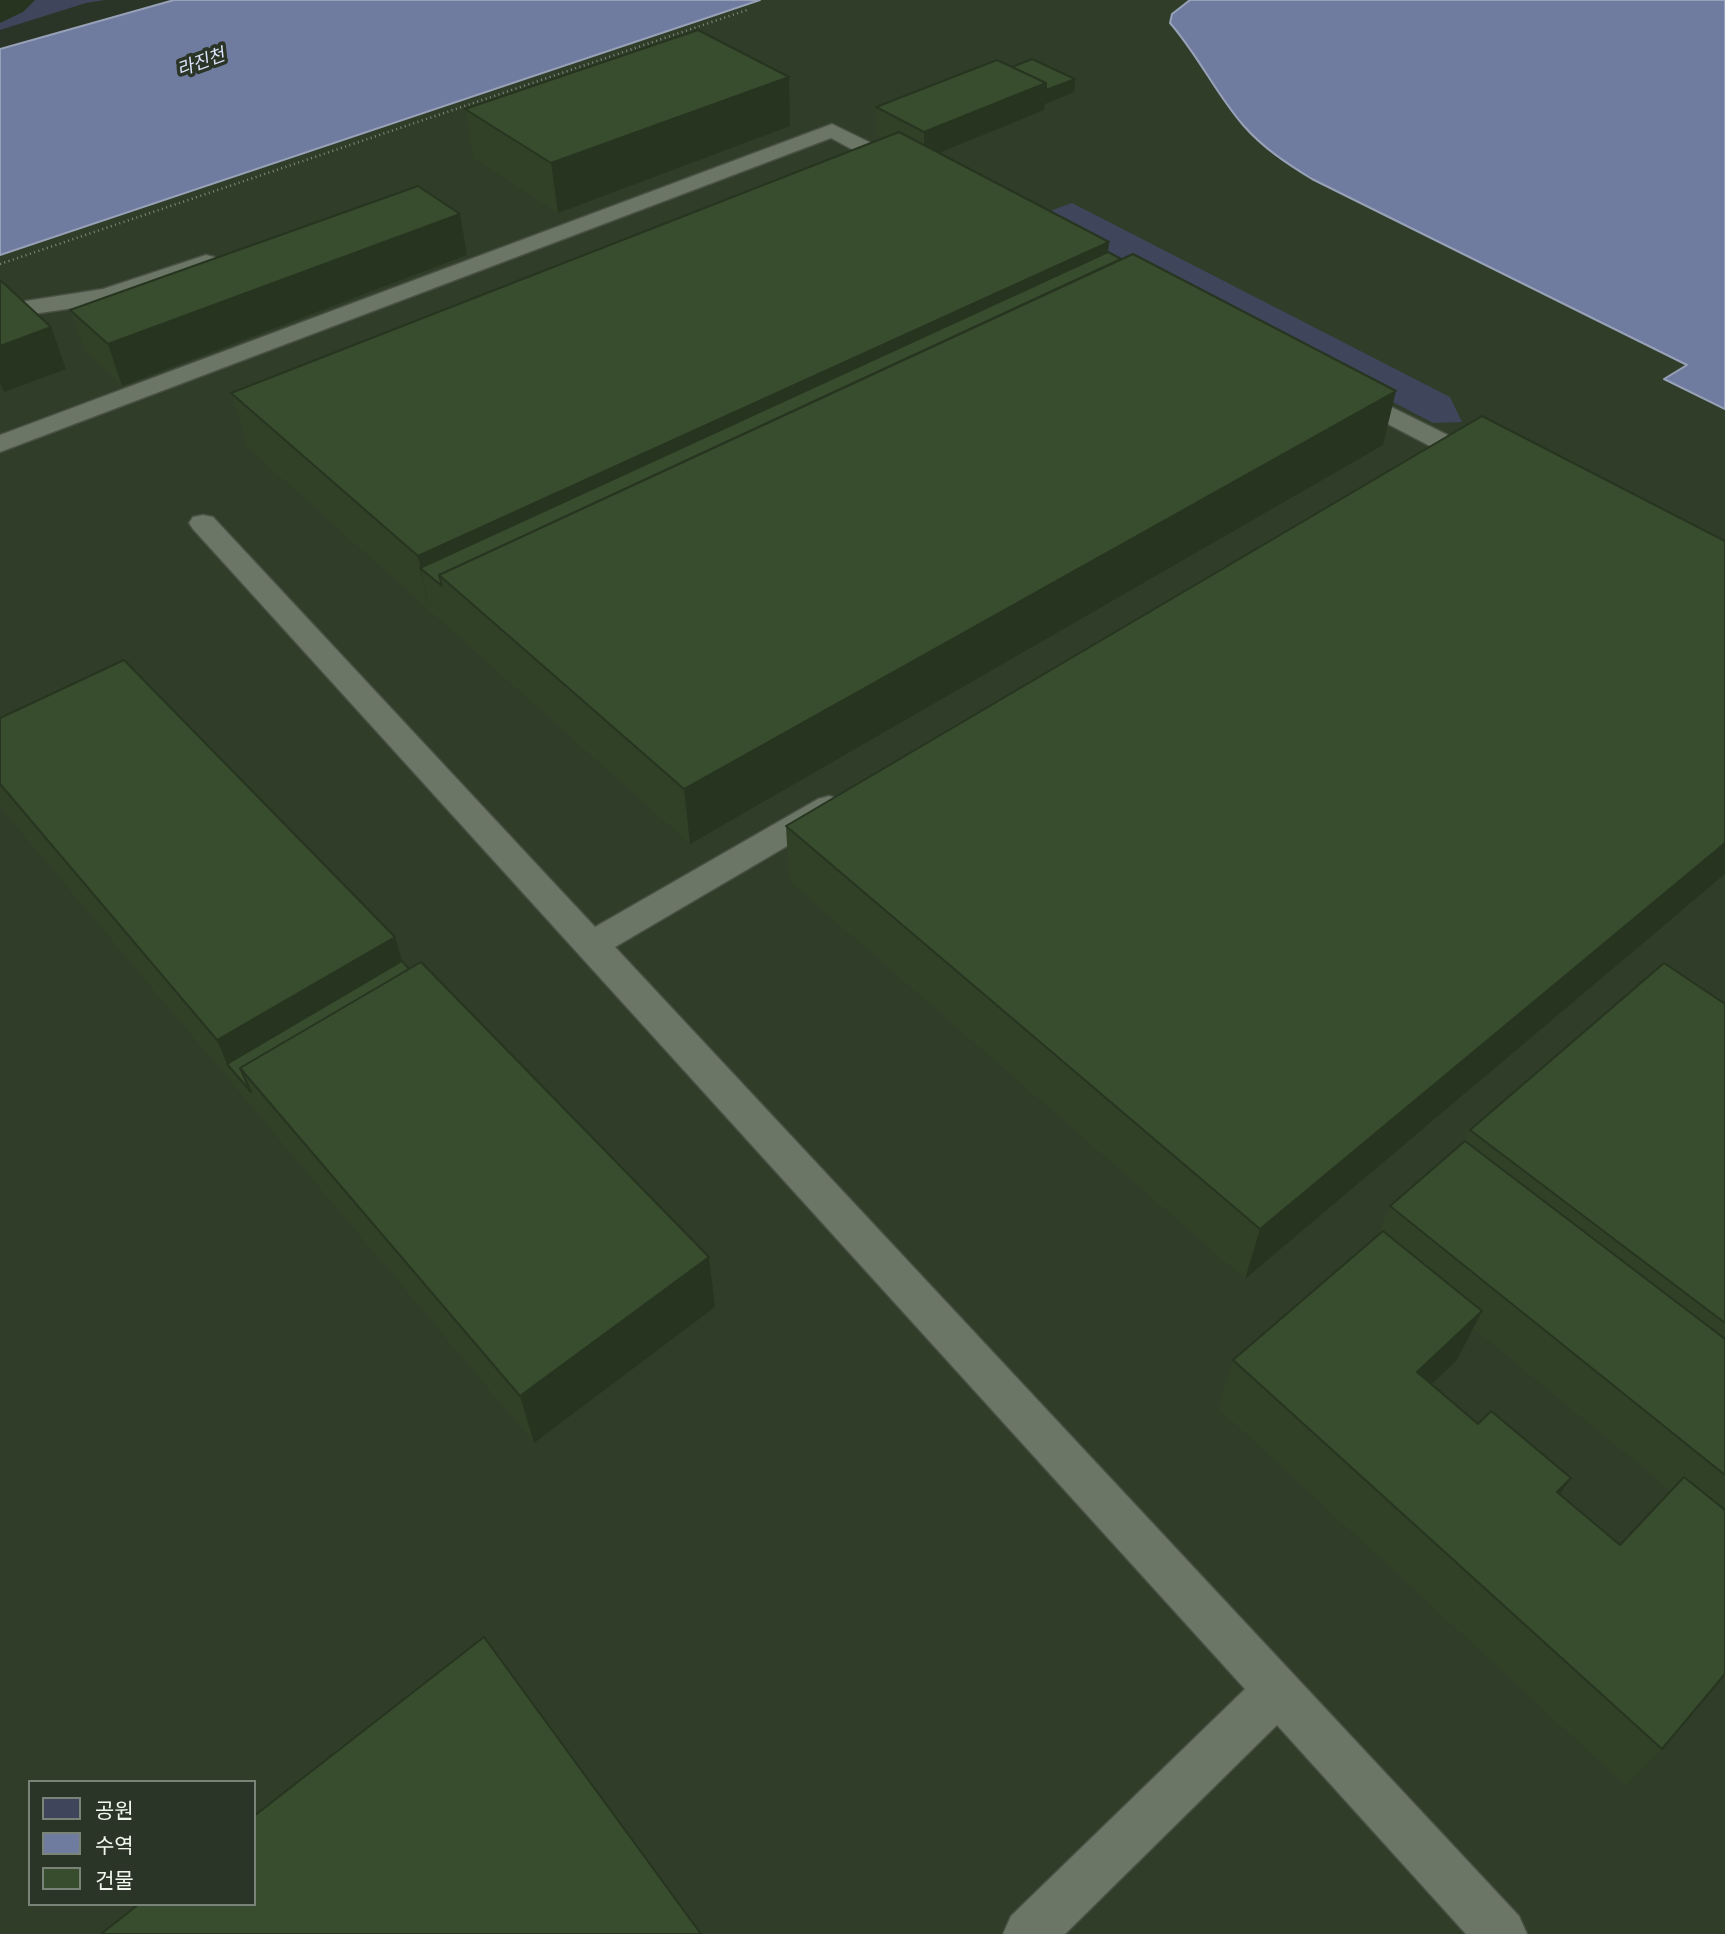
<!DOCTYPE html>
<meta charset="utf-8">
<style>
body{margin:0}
#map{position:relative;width:1725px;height:1934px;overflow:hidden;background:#2b3527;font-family:"Noto Sans","Noto Sans KR",sans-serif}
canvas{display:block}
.legend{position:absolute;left:28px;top:1780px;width:228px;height:126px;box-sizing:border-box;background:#2b3527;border:2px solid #7a8377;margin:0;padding:9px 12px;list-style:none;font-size:21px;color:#f1f7ee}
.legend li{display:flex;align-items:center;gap:14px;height:35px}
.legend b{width:35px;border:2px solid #7a8377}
</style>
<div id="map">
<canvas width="1725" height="1934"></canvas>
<ul class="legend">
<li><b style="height:19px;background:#3f455a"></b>공원</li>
<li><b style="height:19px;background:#707c9f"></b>수역</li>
<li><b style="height:19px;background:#384c2e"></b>건물</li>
</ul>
</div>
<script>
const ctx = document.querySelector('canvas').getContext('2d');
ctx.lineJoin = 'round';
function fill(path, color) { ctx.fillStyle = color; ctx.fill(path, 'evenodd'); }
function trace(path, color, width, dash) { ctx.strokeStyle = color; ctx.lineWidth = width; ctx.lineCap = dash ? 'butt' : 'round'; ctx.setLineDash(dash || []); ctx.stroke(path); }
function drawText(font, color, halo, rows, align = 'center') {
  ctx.font = font + ' "Noto Sans","Noto Sans KR",sans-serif'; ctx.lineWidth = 7; ctx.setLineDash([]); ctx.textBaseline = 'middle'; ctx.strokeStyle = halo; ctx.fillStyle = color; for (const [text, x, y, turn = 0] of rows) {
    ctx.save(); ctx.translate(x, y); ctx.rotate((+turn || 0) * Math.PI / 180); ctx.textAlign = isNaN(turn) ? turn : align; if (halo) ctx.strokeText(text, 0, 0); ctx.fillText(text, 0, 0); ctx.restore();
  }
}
fill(new Path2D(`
 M 760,0 L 1190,0 L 1172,14 L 1171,23 L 1192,47 L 1242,124 L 1275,157 L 1312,179 L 1688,365 L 1665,379 L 1725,409 L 1725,1934 L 0,1934 L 0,255 ZM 30,1782 L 254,1782 L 254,1904 L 30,1904 Z`), '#303d29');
fill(new Path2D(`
 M 0,0 L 105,0 L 86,3 L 0,30 Z
 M 1072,203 L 1450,397 L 1462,422 L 1433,423 L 1036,216 Z`), '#3f455a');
const water = new Path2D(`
 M 174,0 L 760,0 L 0,255 L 0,49 Z
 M 1190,0 L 1725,0 L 1725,409 L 1664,379 L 1687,365 L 1312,179 C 1286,163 1263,148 1243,125 C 1216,94 1198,55 1170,23 L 1172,14 Z`);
fill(water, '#707c9f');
trace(water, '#97a1b7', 2);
const lane = new Path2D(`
 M 832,124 L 914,164 L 917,169 L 914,174 L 898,174 L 831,138 L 0,452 L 0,435 Z
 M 206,255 L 214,257 L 218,262 L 214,267 L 107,303 L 0,319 L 0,305 L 103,289 Z
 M 1349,386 L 1492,457 L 1496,463 L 1492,469 L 1483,471 L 1474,469 L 1340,399 L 1336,394 L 1340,389 Z
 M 203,515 L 213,517 L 595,927 L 818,799 L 829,796 L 840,799 L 845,807 L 840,815 L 615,947 L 1519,1916 L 1527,1934 L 1466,1934 L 1277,1725 L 1065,1934 L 1003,1934 L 1011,1916 L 1245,1689 L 193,529 L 189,523 L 193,517 Z`);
trace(lane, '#495145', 3);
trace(new Path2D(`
 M 0,264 L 747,10`), '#828a7e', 2.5, [1, 3.5]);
fill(lane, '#6b7666');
fill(new Path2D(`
 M 1012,67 L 1075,79 L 1074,92 L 1045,104 L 1044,110 L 939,153 L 1109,242 L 1108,252 L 1383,445 L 690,844 L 247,447 L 231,393 L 884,138 L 875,134 L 876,107 Z
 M 789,77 L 790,126 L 558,213 L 473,158 L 465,109 Z
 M 460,214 L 467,255 L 122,386 L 85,351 L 70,310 Z
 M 1725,541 L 1245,1279 L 789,881 L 786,826 Z
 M 0,718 L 402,961 L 709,1257 L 715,1307 L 534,1443 L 0,807 Z
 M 1725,1004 L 1725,1674 L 1662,1749 L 1625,1785 L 1218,1408 L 1233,1360 L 1378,1235 L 1390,1206 L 1465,1141 L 1470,1130 ZM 1473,1328 L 1671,1491 L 1620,1545 L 1560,1495 L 1571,1478 L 1478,1424 L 1431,1385 L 1457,1360 Z`), '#304128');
fill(new Path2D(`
 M 0,0 L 35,0 L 23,12 L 0,23 Z
 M 789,77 L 790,126 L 558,213 L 551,163 Z
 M 1075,79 L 1074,92 L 1045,104 L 1044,110 L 924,159 L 924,132 L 1046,83 Z
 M 460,214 L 467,255 L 122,386 L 108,344 Z
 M 1109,242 L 1105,277 L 439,575 L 420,568 L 430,611 L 418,556 Z
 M 51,327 L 66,369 L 4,392 L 0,383 L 0,346 Z
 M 1396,391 L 1383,445 L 690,844 L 684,789 Z
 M 1725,843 L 1725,874 L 1245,1279 L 1260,1229 Z
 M 395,937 L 411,991 L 240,1068 L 227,1064 L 217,1040 Z
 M 709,1257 L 715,1307 L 534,1443 L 520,1396 Z
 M 1482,1311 L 1457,1360 L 1394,1420 L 1417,1372 Z
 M 1571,1478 L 1541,1523 L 1557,1492 Z`), '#273520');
const building = new Path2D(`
 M 698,30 L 789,77 L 551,163 L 465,109 Z
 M 1032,59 L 1075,79 L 1046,90 L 1046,83 L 1012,67 Z
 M 997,60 L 1046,83 L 924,132 L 876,107 Z
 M 899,132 L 1109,242 L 418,556 L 231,393 Z
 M 418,186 L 460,214 L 108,344 L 70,310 Z
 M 1108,252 L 1121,259 L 439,575 L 442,586 L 420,568 Z
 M 1133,254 L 1396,391 L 684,789 L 439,575 Z
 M 0,280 L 51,327 L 0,346 Z
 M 1482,416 L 1725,541 L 1725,843 L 1260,1229 L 786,826 Z
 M 124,660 L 395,937 L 217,1040 L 0,784 L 0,718 Z
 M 402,961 L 409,969 L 240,1068 L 251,1092 L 227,1064 Z
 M 421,962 L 709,1257 L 520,1396 L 240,1068 Z
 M 1664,963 L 1725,1004 L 1725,1323 L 1470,1130 Z
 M 1465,1141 L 1725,1339 L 1725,1475 L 1390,1206 Z
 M 1383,1231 L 1482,1311 L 1417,1372 L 1478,1424 L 1491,1411 L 1571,1478 L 1557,1492 L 1620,1545 L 1684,1477 L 1725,1510 L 1725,1674 L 1662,1749 L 1233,1360 Z
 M 484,1637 L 701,1934 L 101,1934 L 139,1904 L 254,1904 L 254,1816 Z`);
fill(building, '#384c2e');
trace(building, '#273520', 2);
drawText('italic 18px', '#dbe4fc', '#2b3527', [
 ["라진천",201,63,-20]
]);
</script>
